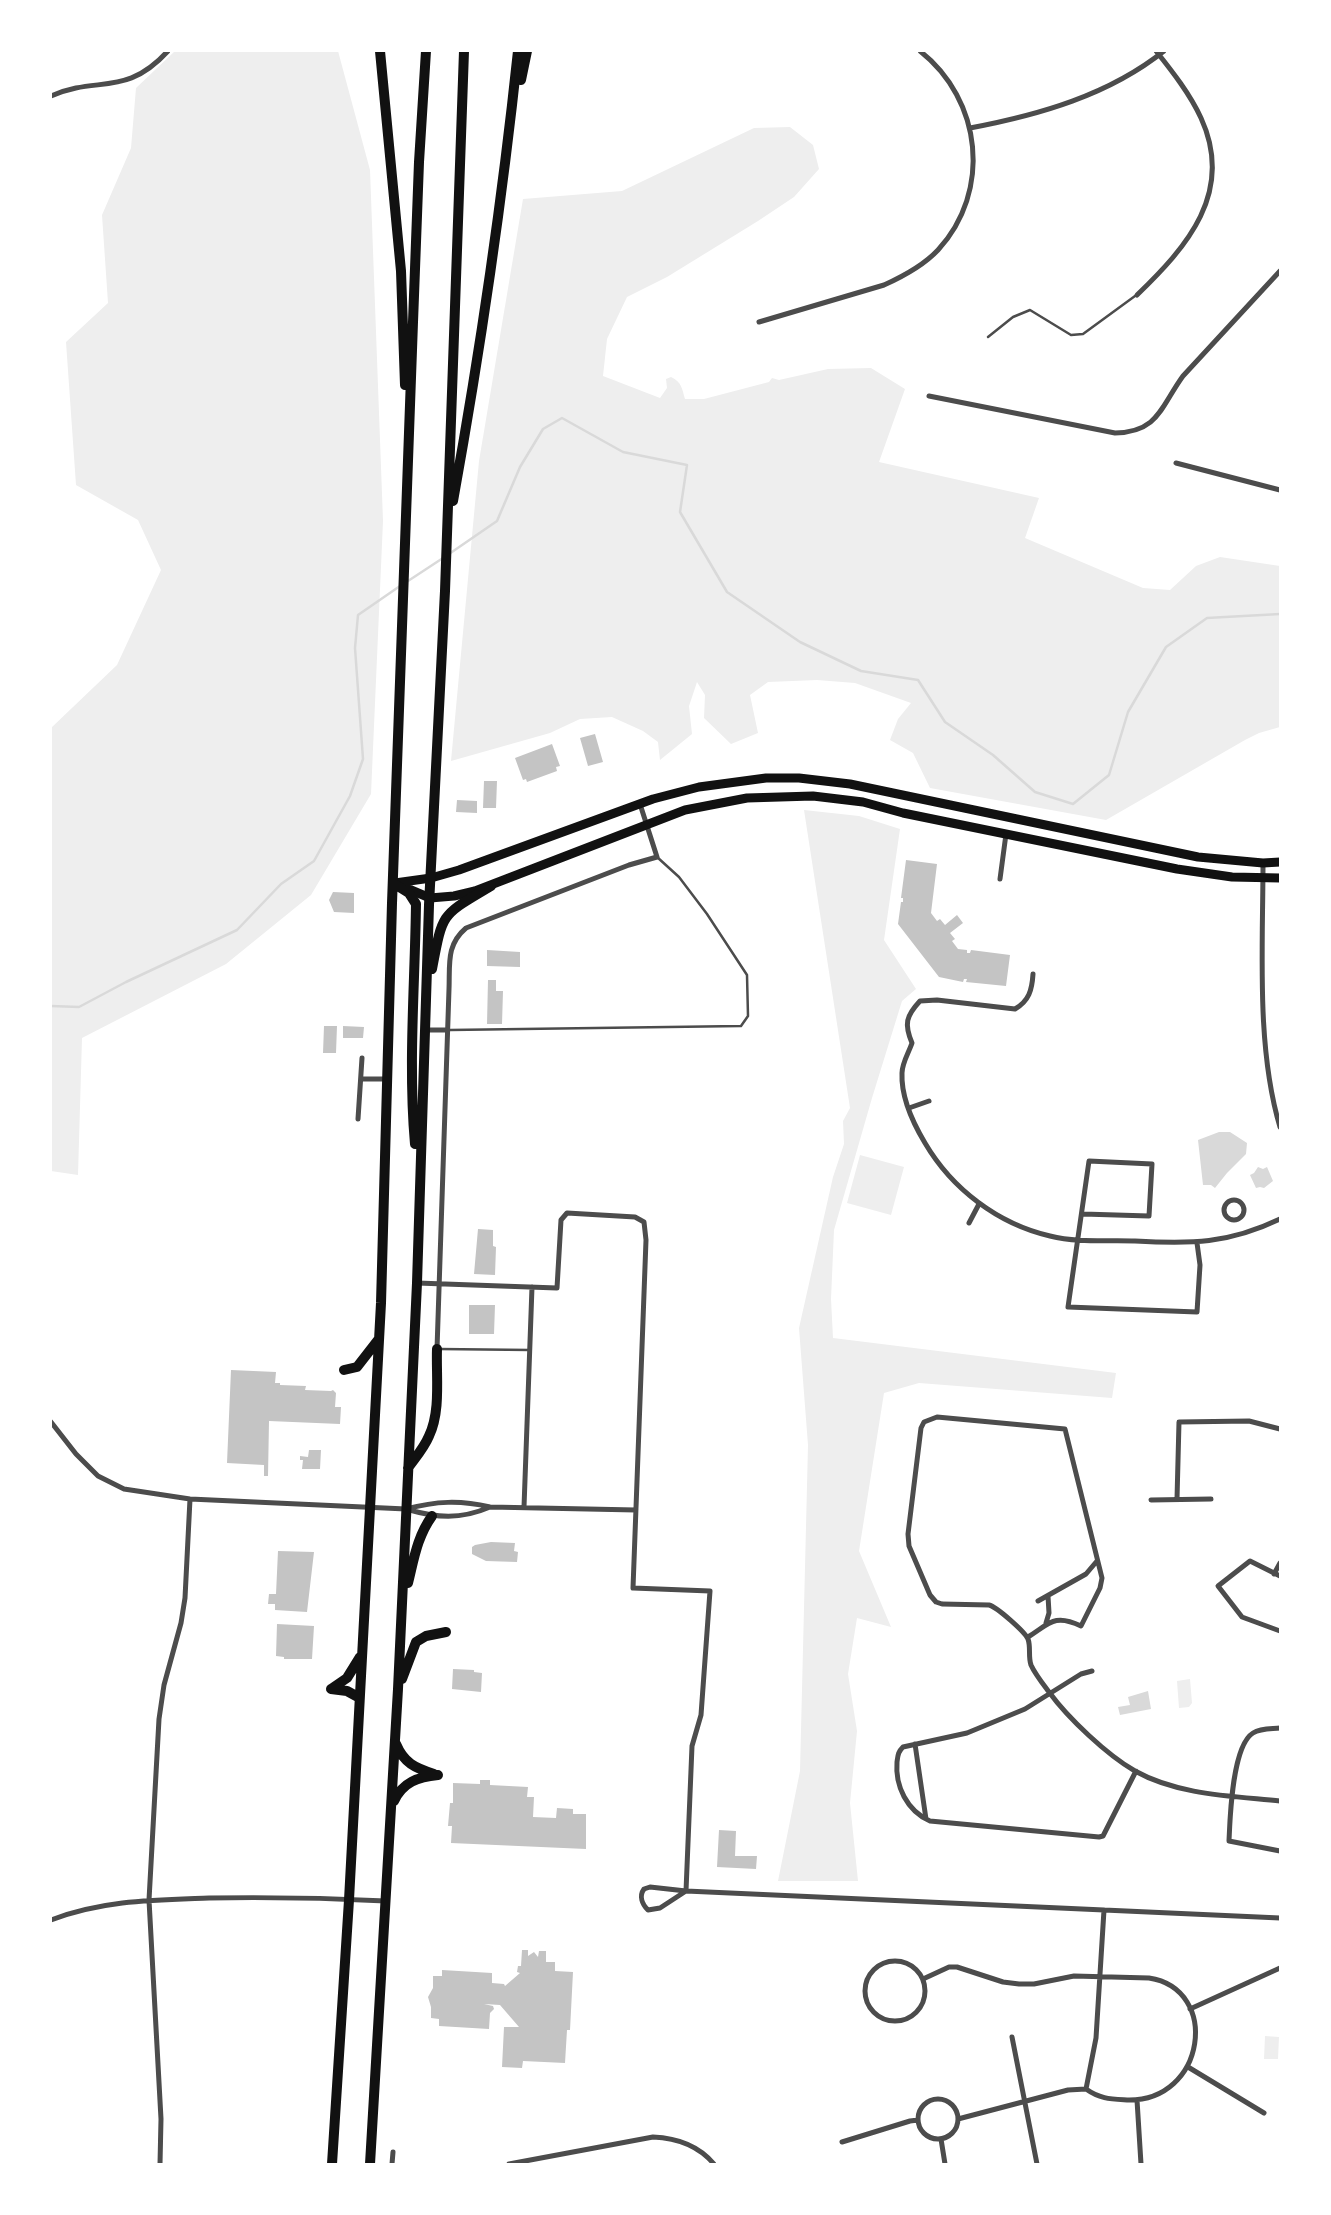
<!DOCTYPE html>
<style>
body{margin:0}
#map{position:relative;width:1331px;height:2215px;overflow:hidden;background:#fff;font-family:Commissioner,sans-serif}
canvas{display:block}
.frame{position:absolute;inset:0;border:52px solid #fff;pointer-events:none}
</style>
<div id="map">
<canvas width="1331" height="2215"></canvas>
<div class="frame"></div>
</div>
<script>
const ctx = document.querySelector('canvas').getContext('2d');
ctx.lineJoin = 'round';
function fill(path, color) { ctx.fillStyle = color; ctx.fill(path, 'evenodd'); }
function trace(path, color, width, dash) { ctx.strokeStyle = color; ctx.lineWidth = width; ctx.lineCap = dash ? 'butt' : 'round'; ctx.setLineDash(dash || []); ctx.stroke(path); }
fill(new Path2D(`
 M 175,51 L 338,51 L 370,170 L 383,521 L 371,794 L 311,895 L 226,964 L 82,1038 L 78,1175 L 51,1171 L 51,728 L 117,665 L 161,570 L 138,520 L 76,485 L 66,342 L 108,303 L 102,215 L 131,148 L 136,88 Z
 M 790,127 L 813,145 L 819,169 L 794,197 L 758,221 L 667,277 L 627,297 L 607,339 L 603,376 L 660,398 L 667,388 L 666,379 L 671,377 C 682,382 682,389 685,399 L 704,399 L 769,382 L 772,378 L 779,380 L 828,369 L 871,368 L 905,389 L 879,462 L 1039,498 L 1025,538 L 1143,588 L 1170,590 L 1196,566 L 1220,557 L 1280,566 L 1280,727 L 1259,733 L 1245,740 L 1106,820 L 930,788 L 913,753 L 890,740 L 898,719 L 911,703 L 855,683 L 817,680 L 768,682 L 750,695 L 758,733 L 731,744 L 704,718 L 705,695 L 697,682 L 689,706 L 692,734 L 660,760 L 658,742 L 643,731 L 612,717 L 580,719 L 550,733 L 451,761 L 479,461 L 523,199 L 622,191 L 754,128 Z
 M 804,810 L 859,816 L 900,829 L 884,940 L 916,989 L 902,1001 L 872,1098 L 834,1230 L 831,1299 L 833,1338 L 1116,1373 L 1112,1398 L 919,1383 L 884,1393 L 859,1551 L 891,1627 L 857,1618 L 848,1674 L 857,1731 L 850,1803 L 858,1881 L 778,1881 L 800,1771 L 808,1445 L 799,1328 L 833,1177 L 844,1144 L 843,1121 L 850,1108 Z
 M 860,1155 L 904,1167 L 891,1215 L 847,1203 Z
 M 1190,1679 L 1192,1703 L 1189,1707 L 1179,1708 L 1177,1681 Z
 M 1265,2036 L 1279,2037 L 1278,2059 L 1264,2059 Z`), '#eee');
fill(new Path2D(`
 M 1219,1132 L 1230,1132 L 1247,1143 L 1246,1154 L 1227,1173 L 1215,1188 L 1211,1185 L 1203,1185 L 1198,1140 Z
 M 1258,1167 L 1263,1169 L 1267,1167 L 1273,1181 L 1264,1188 L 1260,1187 L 1256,1188 L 1250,1175 L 1254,1173 Z
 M 1148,1691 L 1151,1709 L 1120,1715 L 1118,1707 L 1130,1705 L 1128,1697 Z`), '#d9d9d9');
trace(new Path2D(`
 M 449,554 L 497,521 L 520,467 L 543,429 L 562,418 L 623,452 L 687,465 L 680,512 L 727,592 L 800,642 L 861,671 L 918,680 L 945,722 L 993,755 L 1035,792 L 1073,804 L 1109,775 L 1128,712 L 1166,647 L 1207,618 L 1280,614
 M 408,581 L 443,558
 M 51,1006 L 79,1007 L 126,982 L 237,930 L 281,884 L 314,861 L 350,796 L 363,759 L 355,648 L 358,615 L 400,586`), '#d9d9d9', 2.5);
fill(new Path2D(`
 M 595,734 L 603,762 L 588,766 L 580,738 Z
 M 552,744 L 560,766 L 556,767 L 557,771 L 527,782 L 526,779 L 523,780 L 515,758 Z
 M 484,781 L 497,781 L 496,808 L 483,808 Z
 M 457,800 L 477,801 L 477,813 L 456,812 Z
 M 906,860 L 937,864 L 931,913 L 937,921 L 940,919 L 945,925 L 957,915 L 963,923 L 950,933 L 955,939 L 952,941 L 958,949 L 967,950 L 967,953 L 970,953 L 971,950 L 1010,955 L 1006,986 L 966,982 L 967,979 L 964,979 L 963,982 L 939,977 L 898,924 L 901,902 L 903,902 L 903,898 L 901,898 Z
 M 333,892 L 354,893 L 354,913 L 334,912 L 329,900 Z
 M 487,950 L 520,952 L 520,967 L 487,966 Z
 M 488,980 L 496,980 L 496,991 L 503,991 L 502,1024 L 487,1024 Z
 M 324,1026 L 337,1026 L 336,1053 L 323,1053 Z
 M 343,1026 L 364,1027 L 363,1038 L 343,1038 Z
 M 478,1229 L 493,1230 L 493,1246 L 496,1247 L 495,1275 L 474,1274 Z
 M 469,1305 L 495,1305 L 494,1334 L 469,1334 Z
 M 231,1370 L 276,1372 L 275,1383 L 280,1383 L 280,1385 L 306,1386 L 305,1390 L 331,1391 L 333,1390 L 336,1393 L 335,1407 L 341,1407 L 340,1424 L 269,1421 L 268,1476 L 264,1476 L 264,1465 L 227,1463 Z
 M 309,1450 L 321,1450 L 320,1469 L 302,1469 L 303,1460 L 300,1460 L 300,1456 L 308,1457 Z
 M 491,1542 L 515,1543 L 514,1551 L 518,1552 L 517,1562 L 486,1561 L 472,1554 L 472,1547 L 475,1545 Z
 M 278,1551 L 314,1552 L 307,1612 L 275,1610 L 275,1604 L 268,1604 L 269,1594 L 276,1594 Z
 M 277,1624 L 314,1626 L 312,1659 L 284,1659 L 284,1657 L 276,1656 Z
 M 453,1669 L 474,1670 L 474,1672 L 482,1673 L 481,1692 L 452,1689 Z
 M 480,1780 L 490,1780 L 490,1785 L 528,1787 L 527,1797 L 534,1797 L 533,1817 L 556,1818 L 557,1808 L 573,1809 L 573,1814 L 586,1814 L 586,1849 L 451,1843 L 452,1826 L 448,1826 L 450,1803 L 453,1803 L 453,1783 L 480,1784 Z
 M 719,1830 L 736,1831 L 735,1856 L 757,1856 L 756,1869 L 717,1867 Z
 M 522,1950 L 528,1950 L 528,1956 L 534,1952 L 538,1957 L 539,1951 L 546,1951 L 546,1962 L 555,1962 L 555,1971 L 573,1972 L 570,2030 L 567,2030 L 565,2063 L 523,2061 L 522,2068 L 502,2067 L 504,2027 L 519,2027 L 500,2005 L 484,2004 L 493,2006 L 494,2009 L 490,2013 L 489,2029 L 439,2026 L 439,2019 L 431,2018 L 431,2007 L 428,1997 L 433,1988 L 433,1976 L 442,1976 L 442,1970 L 492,1973 L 492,1983 L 504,1984 L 505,1986 L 520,1973 L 517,1972 L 518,1966 L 521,1966 Z`), '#c4c4c4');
trace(new Path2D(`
 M 988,337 L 1013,317 L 1030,310 L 1071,335 L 1083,334 L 1135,296
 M 450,1030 L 741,1026 L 748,1016 L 747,975 L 707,914 L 679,877 L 657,857
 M 439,1349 L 530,1350`), '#4c4c4c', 2.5);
trace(new Path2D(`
 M 51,96 C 98,75 125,98 168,51
 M 970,128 C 1039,115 1109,95 1164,51
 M 1137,295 C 1187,247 1235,192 1201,118 C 1190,94 1172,71 1156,51
 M 759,322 L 884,285 C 904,276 923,266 938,250 C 992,191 982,100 920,51
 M 929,396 L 1115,433 C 1159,432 1161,406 1183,376 L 1280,271
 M 1176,463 L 1280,490
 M 1263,863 C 1263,947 1256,1047 1280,1127
 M 1000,879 L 1006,834
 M 1033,974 C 1032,990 1029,1001 1015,1009 L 937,1000 L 920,1001 C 906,1016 904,1024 912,1043 C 909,1052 902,1063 902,1073 C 901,1096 913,1123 925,1143 C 952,1189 998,1224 1050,1236 C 1077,1243 1107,1240 1135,1241 C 1191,1244 1228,1244 1280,1219
 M 425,1030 L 447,1030
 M 361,1079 L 387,1079
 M 909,1108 L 929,1101
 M 358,1119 L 362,1058
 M1224 1210a10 10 0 1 1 20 0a10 10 0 1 1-20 0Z
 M 1083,1214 L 1149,1216 L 1152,1164 L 1089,1161 L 1068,1307 L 1197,1312 L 1200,1265 L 1197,1243
 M 969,1223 L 979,1204
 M 417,1283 L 557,1288 L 561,1220 L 567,1213 L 635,1217 L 644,1222 L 646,1240 L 633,1588 L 710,1591 L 701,1715 L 692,1746 L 686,1891 L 1280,1918
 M 437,1349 L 449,989 C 450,964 446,945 466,928 L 629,865 L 657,857 L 640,804
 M 51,1422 L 76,1454 L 98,1476 L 124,1489 L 190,1499 L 406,1509 C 437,1518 460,1520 490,1507
 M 1177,1499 L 1179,1422 L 1249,1421 L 1280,1429
 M 1151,1500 L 1211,1499
 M 524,1507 L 532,1287
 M 406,1509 C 436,1501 460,1500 490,1507 L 636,1510
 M 1274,1574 L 1280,1563
 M 1280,1576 L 1250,1561 L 1218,1586 L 1242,1617 L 1280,1631
 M 1038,1601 L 1086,1574 L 1097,1561
 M 1046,1623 L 1049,1613 L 1048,1596
 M 1028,1637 C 1049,1624 1054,1613 1081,1626 L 1100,1588 L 1102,1578 L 1065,1429 L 937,1417 L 924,1422 L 921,1428 L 908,1534 L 909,1546 L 930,1595 L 936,1602 L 942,1604 L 989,1605 C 997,1607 1025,1632 1028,1639 C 1031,1647 1028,1657 1031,1665 C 1035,1674 1043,1684 1049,1692 C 1068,1718 1107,1755 1135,1771 C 1178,1795 1232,1796 1280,1801
 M 1092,1671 L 1081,1674 L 1025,1709 L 967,1733 L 903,1747 C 898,1752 898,1755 897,1762 C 895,1786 907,1811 930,1821 L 1099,1837 L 1103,1836 L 1136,1771
 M 1280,1728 C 1271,1729 1261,1728 1253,1733 C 1232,1746 1230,1818 1229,1841 L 1280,1851
 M 915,1744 L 926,1819
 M 650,1887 L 686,1891 L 660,1908 L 648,1910 C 642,1904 639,1896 644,1889 Z
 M 51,1920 C 103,1900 155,1900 209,1898 C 268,1897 327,1898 386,1901
 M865 1991a30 30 0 1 1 60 0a30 30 0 1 1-60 0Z
 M 923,1979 L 949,1967 L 957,1967 L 1003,1982 L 1019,1984 L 1034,1984 L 1074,1976 L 1149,1978 C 1221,1989 1206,2102 1127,2100 C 1111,2099 1100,2099 1086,2089
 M 1190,2009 L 1280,1968
 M 1012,2037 L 1037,2164
 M 1188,2067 L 1264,2113
 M 1086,2089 L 1096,2038 L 1104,1910
 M918 2119a20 20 0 1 1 40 0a20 20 0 1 1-40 0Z
 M 1137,2100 L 1141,2164
 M 958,2119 L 1068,2090 L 1086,2089
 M 941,2139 L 945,2164
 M 842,2142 L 910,2121 L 918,2120
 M 160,2164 L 161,2119 L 149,1900 L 159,1719 L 164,1685 L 181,1623 L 185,1598 L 190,1499
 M 392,2164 L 393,2152
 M 509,2164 L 653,2137 C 677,2138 698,2145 714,2164`), '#4c4c4c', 5);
trace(new Path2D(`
 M 395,883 L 431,878 L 459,870 L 653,799 L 699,787 L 766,778 L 799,778 L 850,784 L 1198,857 L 1263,863 L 1280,862
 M 404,887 L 430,898 L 454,896 L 475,891 L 685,810 L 747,798 L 813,796 L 863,802 L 903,813 L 1177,869 L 1232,877 L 1280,878`), '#111', 9);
trace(new Path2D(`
 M 380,51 L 401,271 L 405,385
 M 521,80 L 527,51
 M 453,501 C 480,352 502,202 518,51
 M 393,883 L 409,893 L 416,904 C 415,984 408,1065 415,1144
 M 432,969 C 443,911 441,916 491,886
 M 344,1370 L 357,1367 L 378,1340
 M 408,1468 C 415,1458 424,1448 429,1436 C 441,1411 436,1377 437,1349
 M 408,1583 C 414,1559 417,1537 432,1516
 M 402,1679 L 416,1642 L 426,1636 L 446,1632
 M 331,1689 L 347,1678 L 360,1657
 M 331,1689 L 347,1691 L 358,1697
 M 396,1744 C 404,1763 415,1768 434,1774
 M 394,1801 C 403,1782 418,1777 438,1775
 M 332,2164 L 349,1900 L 381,1303 L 392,903 L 413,322 L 419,162 L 426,51
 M 370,2164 L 398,1689 L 417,1283 L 429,905 L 445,591 L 464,51`), '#111', 10);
</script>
